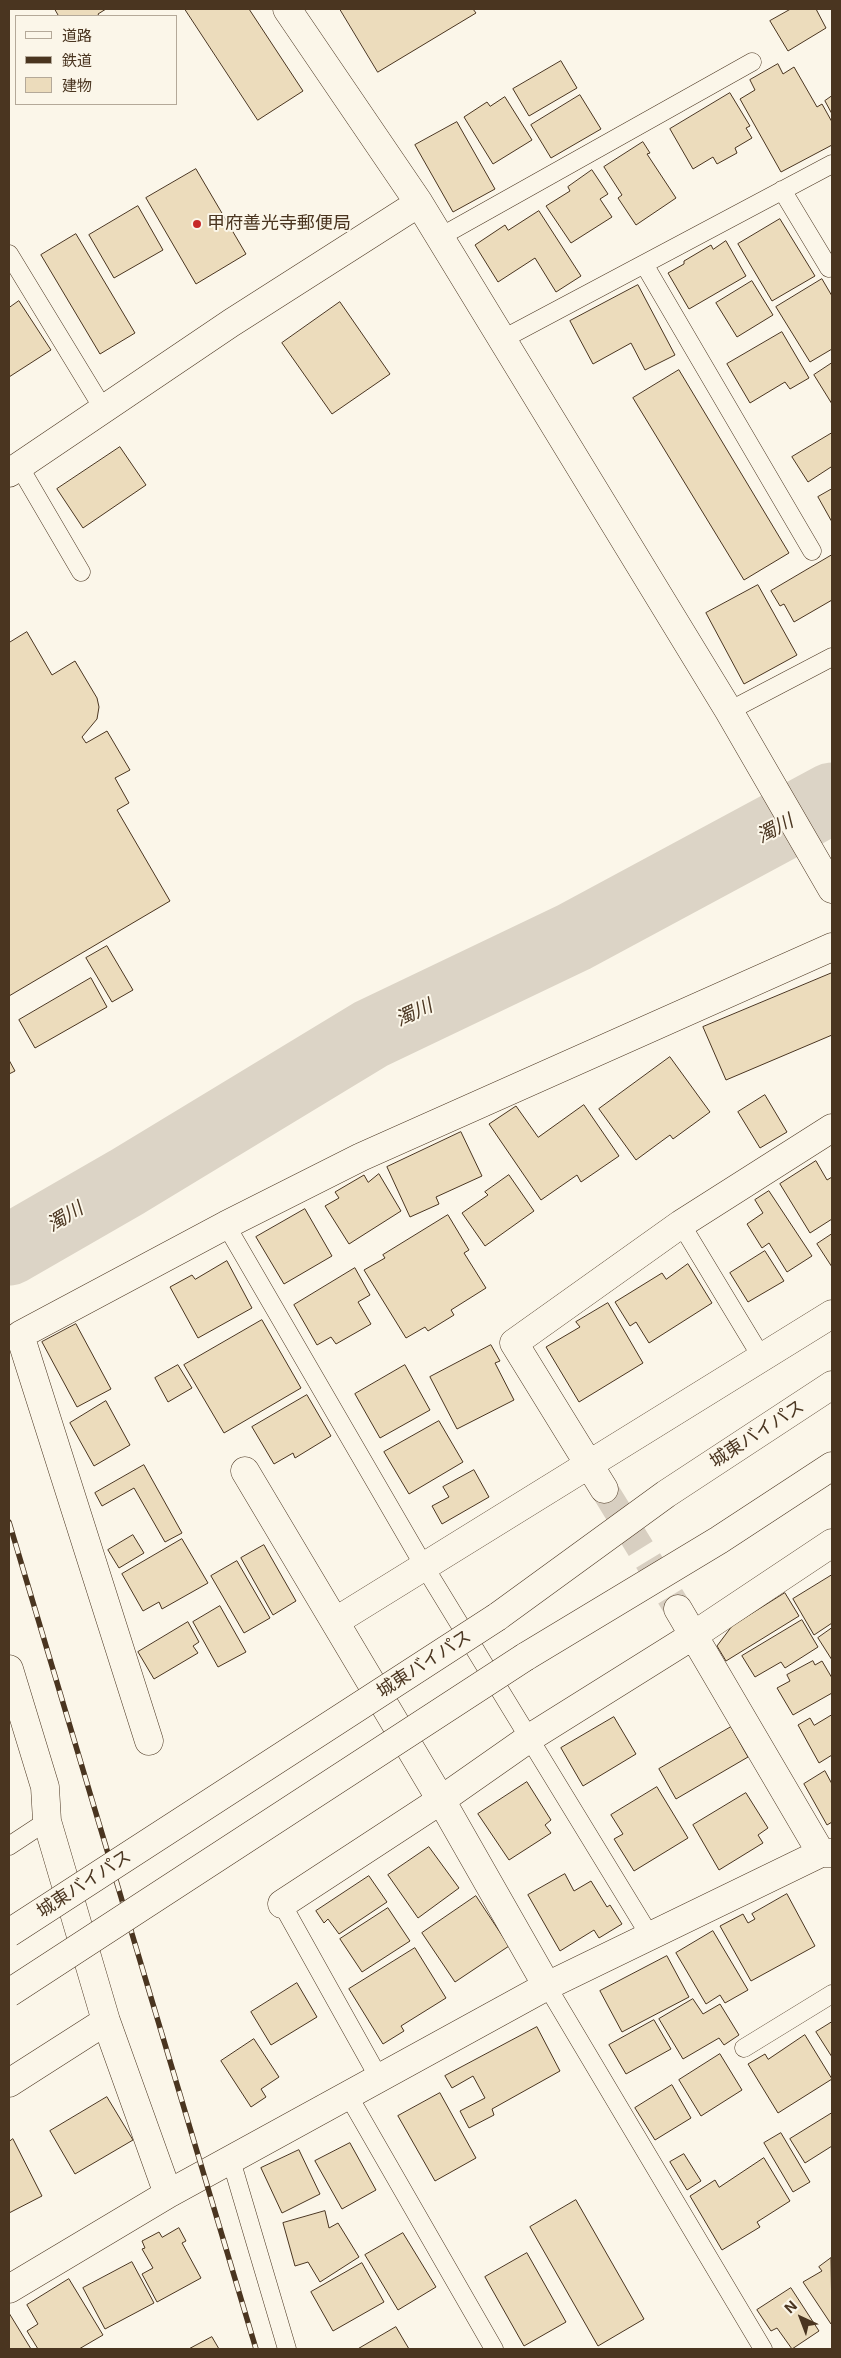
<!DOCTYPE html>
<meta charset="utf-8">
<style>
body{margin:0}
#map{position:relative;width:841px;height:2358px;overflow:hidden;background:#fbf6e9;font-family:Inter,"Noto Sans JP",sans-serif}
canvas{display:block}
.frame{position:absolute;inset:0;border:10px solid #4a3520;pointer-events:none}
.legend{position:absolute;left:15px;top:15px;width:162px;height:90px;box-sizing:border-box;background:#fbf6e9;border:1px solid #b4a999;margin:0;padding:6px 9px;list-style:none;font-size:15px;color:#4a3520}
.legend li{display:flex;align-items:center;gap:10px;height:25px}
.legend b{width:25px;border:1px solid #b4a999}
.north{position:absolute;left:776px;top:2293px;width:50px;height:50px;-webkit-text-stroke:4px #fbf6e9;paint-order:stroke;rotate:317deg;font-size:14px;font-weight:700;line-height:20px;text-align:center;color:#4a3520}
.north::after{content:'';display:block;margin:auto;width:18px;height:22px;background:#4a3520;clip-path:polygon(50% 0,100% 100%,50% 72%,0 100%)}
</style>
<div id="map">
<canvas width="841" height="2358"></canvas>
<div class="frame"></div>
<ul class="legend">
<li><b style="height:6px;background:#fbf6e9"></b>道路</li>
<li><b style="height:6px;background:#4a3520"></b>鉄道</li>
<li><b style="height:14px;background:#ecdcbc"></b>建物</li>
</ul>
<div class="north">N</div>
</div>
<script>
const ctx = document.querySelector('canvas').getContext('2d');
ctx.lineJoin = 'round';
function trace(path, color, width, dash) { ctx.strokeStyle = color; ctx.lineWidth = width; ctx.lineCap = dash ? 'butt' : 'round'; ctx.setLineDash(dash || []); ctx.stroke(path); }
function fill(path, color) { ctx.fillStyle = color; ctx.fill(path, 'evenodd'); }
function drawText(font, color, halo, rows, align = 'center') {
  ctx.font = font + ' Inter,"Noto Sans JP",sans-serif'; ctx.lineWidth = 4; ctx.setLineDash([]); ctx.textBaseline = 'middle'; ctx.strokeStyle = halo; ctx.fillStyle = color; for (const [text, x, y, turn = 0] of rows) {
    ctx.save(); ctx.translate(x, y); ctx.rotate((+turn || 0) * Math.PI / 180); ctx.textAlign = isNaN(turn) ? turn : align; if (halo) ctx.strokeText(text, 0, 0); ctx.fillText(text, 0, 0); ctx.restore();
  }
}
trace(new Path2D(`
 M 9,1250 L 127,1182 L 371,1034 L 574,937 L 832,798`), '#dcd4c6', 71);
const building = new Path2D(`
 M 55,9 L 106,9 L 98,14 L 99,16 L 59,16 Z
 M 185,9 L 249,9 L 303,91 L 258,120 Z
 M 340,9 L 473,9 L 476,13 L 378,72 Z
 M 791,9 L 816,9 L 826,28 L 788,51 L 770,21 Z
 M 561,61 L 577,88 L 529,116 L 513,89 Z
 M 778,64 L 783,74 L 794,67 L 817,107 L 822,104 L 832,122 L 832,145 L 781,172 L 740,99 L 755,90 L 750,80 Z
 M 730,93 L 750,126 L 746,128 L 752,138 L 735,148 L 737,153 L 717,164 L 713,157 L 693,169 L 670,129 Z
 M 580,95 L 601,129 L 551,158 L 531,125 Z
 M 832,96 L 832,114 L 825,101 Z
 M 505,97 L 532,140 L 493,164 L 464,117 L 487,102 L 490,106 Z
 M 457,122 L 495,189 L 453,212 L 415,145 Z
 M 643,142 L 650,153 L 647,154 L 676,198 L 636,225 L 618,198 L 622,195 L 604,167 Z
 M 196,169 L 246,254 L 196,284 L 146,198 Z
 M 592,170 L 608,194 L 600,199 L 612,217 L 571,243 L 546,206 L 570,191 L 568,187 Z
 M 138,206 L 163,250 L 114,278 L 89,235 Z
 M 539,211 L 581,276 L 556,292 L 535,258 L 498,282 L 475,245 L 505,225 L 508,230 Z
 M 780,219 L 815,276 L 772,301 L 738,244 Z
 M 76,234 L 135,333 L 100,354 L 41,255 Z
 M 726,241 L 746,276 L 689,309 L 668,273 L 684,264 L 684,261 L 711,245 L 713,249 Z
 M 822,279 L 832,296 L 832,349 L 810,362 L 776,307 Z
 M 752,281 L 773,315 L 737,337 L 716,303 Z
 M 638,285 L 675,355 L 645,370 L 631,343 L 593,364 L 570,321 Z
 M 19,301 L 51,350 L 9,377 L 9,308 Z
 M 340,302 L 390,374 L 332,414 L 282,343 Z
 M 782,332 L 809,378 L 790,389 L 785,382 L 750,403 L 727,364 Z
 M 832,363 L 832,404 L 814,375 Z
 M 679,370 L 789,553 L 744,580 L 633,398 Z
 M 832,433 L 832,469 L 831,467 L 808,482 L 792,457 Z
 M 120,447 L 146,485 L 83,528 L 57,489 Z
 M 832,489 L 832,522 L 818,497 Z
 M 832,555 L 832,600 L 794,622 L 784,604 L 780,606 L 771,591 Z
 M 758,585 L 797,655 L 744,684 L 706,613 Z
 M 27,632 L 52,675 L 75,661 L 97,698 L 99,707 L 97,719 L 82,737 L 86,743 L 107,731 L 130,770 L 115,778 L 129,803 L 117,810 L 170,901 L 9,996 L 9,643 Z
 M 107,946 L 133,990 L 112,1002 L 86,958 Z
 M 832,973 L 832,1035 L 726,1080 L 703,1027 Z
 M 91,978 L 107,1007 L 35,1048 L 19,1020 Z
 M 670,1057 L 710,1112 L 673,1139 L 670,1135 L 636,1160 L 599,1109 Z
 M 9,1060 L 15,1071 L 9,1074 Z
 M 765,1095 L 787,1132 L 760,1148 L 738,1112 Z
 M 584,1105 L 619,1156 L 581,1182 L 577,1175 L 541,1200 L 489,1124 L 516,1106 L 538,1137 Z
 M 461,1132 L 482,1176 L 436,1197 L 439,1204 L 410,1217 L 387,1167 Z
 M 816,1161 L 827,1180 L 832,1177 L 832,1219 L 810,1233 L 780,1184 Z
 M 379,1174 L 401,1211 L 349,1244 L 325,1206 L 339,1198 L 335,1192 L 364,1175 L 368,1182 Z
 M 509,1175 L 534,1211 L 485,1246 L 462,1213 L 488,1195 L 485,1192 Z
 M 769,1191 L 812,1256 L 787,1272 L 769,1243 L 762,1248 L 747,1224 L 763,1213 L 755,1200 Z
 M 305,1209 L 332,1256 L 284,1284 L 256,1237 Z
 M 448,1215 L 469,1250 L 464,1253 L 486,1288 L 451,1310 L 454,1315 L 428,1331 L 425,1327 L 406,1338 L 364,1270 L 385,1258 L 383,1255 Z
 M 832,1234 L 832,1267 L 817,1244 Z
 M 765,1251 L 784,1281 L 748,1302 L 730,1273 Z
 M 227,1261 L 252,1308 L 198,1338 L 170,1287 L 192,1275 L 195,1279 Z
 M 688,1264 L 712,1303 L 649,1343 L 636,1322 L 630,1326 L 615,1302 L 662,1273 L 666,1279 Z
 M 355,1268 L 370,1295 L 358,1302 L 371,1324 L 336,1344 L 331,1337 L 317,1345 L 294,1305 Z
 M 608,1303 L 643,1363 L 579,1402 L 546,1347 L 580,1327 L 576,1322 Z
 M 262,1320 L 301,1388 L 224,1433 L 184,1365 Z
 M 76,1324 L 111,1389 L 77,1407 L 42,1342 Z
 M 491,1345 L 500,1361 L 495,1363 L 514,1400 L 457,1429 L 430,1377 Z
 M 178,1365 L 192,1388 L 168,1402 L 155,1378 Z
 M 405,1365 L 430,1410 L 380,1438 L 355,1394 Z
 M 307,1395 L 331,1436 L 295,1458 L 293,1453 L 274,1464 L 252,1427 Z
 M 106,1401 L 130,1445 L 94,1466 L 70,1423 Z
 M 439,1421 L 463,1462 L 409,1494 L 384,1452 Z
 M 144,1465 L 182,1533 L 165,1542 L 134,1488 L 102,1506 L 95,1493 Z
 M 474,1470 L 489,1497 L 442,1524 L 432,1506 L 449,1497 L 443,1487 Z
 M 133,1535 L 144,1553 L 119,1568 L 108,1550 Z
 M 182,1539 L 208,1583 L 162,1609 L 159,1602 L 143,1611 L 122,1574 Z
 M 264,1545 L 296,1601 L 273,1615 L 241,1558 Z
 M 237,1561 L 270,1618 L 244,1633 L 211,1576 Z
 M 832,1575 L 832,1623 L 814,1635 L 793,1599 Z
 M 785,1593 L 799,1616 L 726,1661 L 717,1646 L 732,1626 Z
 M 220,1606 L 246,1652 L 218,1667 L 193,1622 Z
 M 802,1620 L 818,1647 L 785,1668 L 781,1662 L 755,1677 L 742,1656 Z
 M 188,1622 L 199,1642 L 193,1646 L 198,1653 L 154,1679 L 138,1652 Z
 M 832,1628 L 832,1660 L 818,1638 Z
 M 813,1661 L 815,1665 L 822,1661 L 832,1678 L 832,1693 L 793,1715 L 777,1688 L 790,1681 L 787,1675 Z
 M 832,1715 L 832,1755 L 819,1763 L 798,1725 L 810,1718 L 814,1725 Z
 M 614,1717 L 636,1754 L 583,1786 L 561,1748 Z
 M 731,1727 L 748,1757 L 676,1799 L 659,1769 Z
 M 825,1771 L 832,1784 L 832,1822 L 827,1825 L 804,1784 Z
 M 527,1782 L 551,1820 L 545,1825 L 551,1833 L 509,1860 L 478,1814 Z
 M 657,1787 L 688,1838 L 634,1871 L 614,1839 L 623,1834 L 611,1815 Z
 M 746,1793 L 768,1828 L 758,1835 L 763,1843 L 719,1870 L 693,1825 Z
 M 429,1847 L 459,1888 L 418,1918 L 388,1875 Z
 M 565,1874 L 574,1891 L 591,1881 L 607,1907 L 610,1905 L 622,1924 L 599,1938 L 594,1930 L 560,1951 L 528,1895 Z
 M 369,1876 L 387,1902 L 339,1934 L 328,1919 L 324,1923 L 316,1911 Z
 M 787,1894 L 815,1946 L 751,1981 L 720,1926 L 743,1914 L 748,1923 L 755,1919 L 752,1914 Z
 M 476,1896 L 509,1946 L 455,1982 L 422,1933 Z
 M 388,1908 L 410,1941 L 362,1972 L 340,1939 Z
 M 713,1931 L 748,1990 L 725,2003 L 720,1995 L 706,2004 L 676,1953 Z
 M 415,1948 L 446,1998 L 401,2026 L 404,2031 L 383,2044 L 349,1989 Z
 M 667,1956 L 689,1997 L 622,2032 L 600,1991 Z
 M 297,1983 L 317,2017 L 271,2045 L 251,2012 Z
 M 693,1999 L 703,2014 L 720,2004 L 739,2035 L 724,2045 L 719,2038 L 683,2059 L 659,2019 Z
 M 654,2020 L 671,2049 L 626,2074 L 609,2045 Z
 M 832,2022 L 832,2057 L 816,2032 Z
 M 537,2027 L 560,2071 L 492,2109 L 494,2115 L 469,2128 L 460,2111 L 485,2098 L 473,2076 L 452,2088 L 445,2076 Z
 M 805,2035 L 832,2079 L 778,2113 L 748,2064 L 765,2054 L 768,2059 Z
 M 254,2039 L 279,2077 L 261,2089 L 266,2097 L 251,2107 L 221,2061 Z
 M 720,2054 L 742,2090 L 701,2116 L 679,2080 Z
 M 672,2085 L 691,2118 L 655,2140 L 635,2108 Z
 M 440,2093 L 476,2158 L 435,2181 L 398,2116 Z
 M 107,2097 L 133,2140 L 75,2174 L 50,2131 Z
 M 832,2113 L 832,2146 L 805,2163 L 790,2139 Z
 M 781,2133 L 810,2182 L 793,2192 L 764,2143 Z
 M 13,2139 L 42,2196 L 9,2213 L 9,2142 Z
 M 350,2143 L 376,2190 L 342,2209 L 315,2161 Z
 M 299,2150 L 320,2194 L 282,2213 L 261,2168 Z
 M 684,2154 L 701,2181 L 687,2190 L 670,2162 Z
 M 764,2158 L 790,2201 L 757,2222 L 760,2227 L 722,2250 L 690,2196 L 715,2180 L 719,2187 Z
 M 576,2200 L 644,2319 L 598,2346 L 530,2227 Z
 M 325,2211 L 329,2228 L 338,2223 L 359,2257 L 320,2282 L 308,2262 L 295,2266 L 283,2223 Z
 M 179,2228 L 186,2241 L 182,2243 L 201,2278 L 157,2302 L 142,2274 L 153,2268 L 142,2249 L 145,2248 L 142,2241 L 159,2232 L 162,2237 Z
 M 403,2233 L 436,2287 L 398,2310 L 365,2255 Z
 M 527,2253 L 566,2322 L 524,2346 L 485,2277 Z
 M 831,2258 L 832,2323 L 831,2324 L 803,2282 L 822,2271 L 819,2267 Z
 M 132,2262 L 154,2303 L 105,2329 L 83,2288 Z
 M 362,2263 L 384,2302 L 333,2331 L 311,2292 Z
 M 69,2279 L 103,2335 L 79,2349 L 38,2349 L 27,2331 L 38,2324 L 27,2305 Z
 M 791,2288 L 819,2331 L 792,2349 L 777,2328 L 771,2331 L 757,2310 Z
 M 9,2313 L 31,2349 L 9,2349 Z
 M 396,2327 L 409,2349 L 358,2349 Z
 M 212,2337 L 219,2349 L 189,2349 Z`);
fill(building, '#ecdcbc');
trace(building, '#4a3520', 1);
trace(new Path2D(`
 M 604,1489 L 678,1609`), '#d8cfc1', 28, [28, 14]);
const lane = new Path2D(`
 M 782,190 L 829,268
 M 440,237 L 752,62
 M 9,254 L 104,410
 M 644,264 L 812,551
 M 503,339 L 832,164
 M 19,466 L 81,572
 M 729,711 L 832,657
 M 681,1224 L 762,1358
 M 226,1225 L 424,1566 L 650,1936
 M 9,1846 L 47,1821
 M 282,1904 L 379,2078
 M 547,1986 L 763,2349
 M 744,2048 L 832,1994
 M 348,2095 L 494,2349
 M 231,2160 L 287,2349`);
const street = new Path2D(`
 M 287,9 L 419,203 L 729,711 L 832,889
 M 9,473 L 231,323 L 419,203
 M 245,1471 L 441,1800 L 547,1986
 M 604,1489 L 514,1343 L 681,1224 L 832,1128
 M 678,1609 L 821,1853
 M 336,1621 L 832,1314
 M 9,1669 L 45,1787 L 47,1821 L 106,2021 L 168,2194
 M 149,1741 L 20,1335 L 226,1225 L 361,1157 L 832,947
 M 282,1904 L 441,1800 L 531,1737 L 694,1635 L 832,1543
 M 9,2083 L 106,2021
 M 9,2289 L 168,2194 L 547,1986 L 821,1853 L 832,1853`);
const highway = new Path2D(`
 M 497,1617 L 666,1494 L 832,1385
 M 525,1657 L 719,1540 L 832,1466`);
trace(lane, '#4a3520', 19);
trace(street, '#4a3520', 29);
trace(highway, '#4a3520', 29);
trace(lane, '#fbf6e9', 18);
trace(street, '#fbf6e9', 28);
trace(highway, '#fbf6e9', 28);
const rail = new Path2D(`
 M 9,1522 L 256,2349`);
trace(rail, '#4a3520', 5.5);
trace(rail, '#fbf6e9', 4, [11]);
const highwayBridge = new Path2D(`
 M 9,1933 L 497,1617
 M 9,1993 L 525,1657`);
trace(highwayBridge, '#4a3520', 29, []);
trace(highwayBridge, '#fbf6e9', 28);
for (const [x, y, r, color] of [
 [197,224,5,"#c62828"]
]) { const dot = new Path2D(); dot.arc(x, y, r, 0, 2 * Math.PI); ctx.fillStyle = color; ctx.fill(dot); trace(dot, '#fbf6e9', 2); }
drawText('18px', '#4a3520', '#fbf6e9', [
 ["甲府善光寺郵便局",207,224]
], 'left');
drawText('18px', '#4a3520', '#fbf6e9', [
 ["城東バイパス",757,1434,-33],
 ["城東バイパス",424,1664,-33],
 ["城東バイパス",84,1884,-33]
]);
drawText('italic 19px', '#4a3520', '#fbf6e9', [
 ["濁川",775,829,-28],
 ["濁川",414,1013,-25],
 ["濁川",65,1217,-31]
]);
</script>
